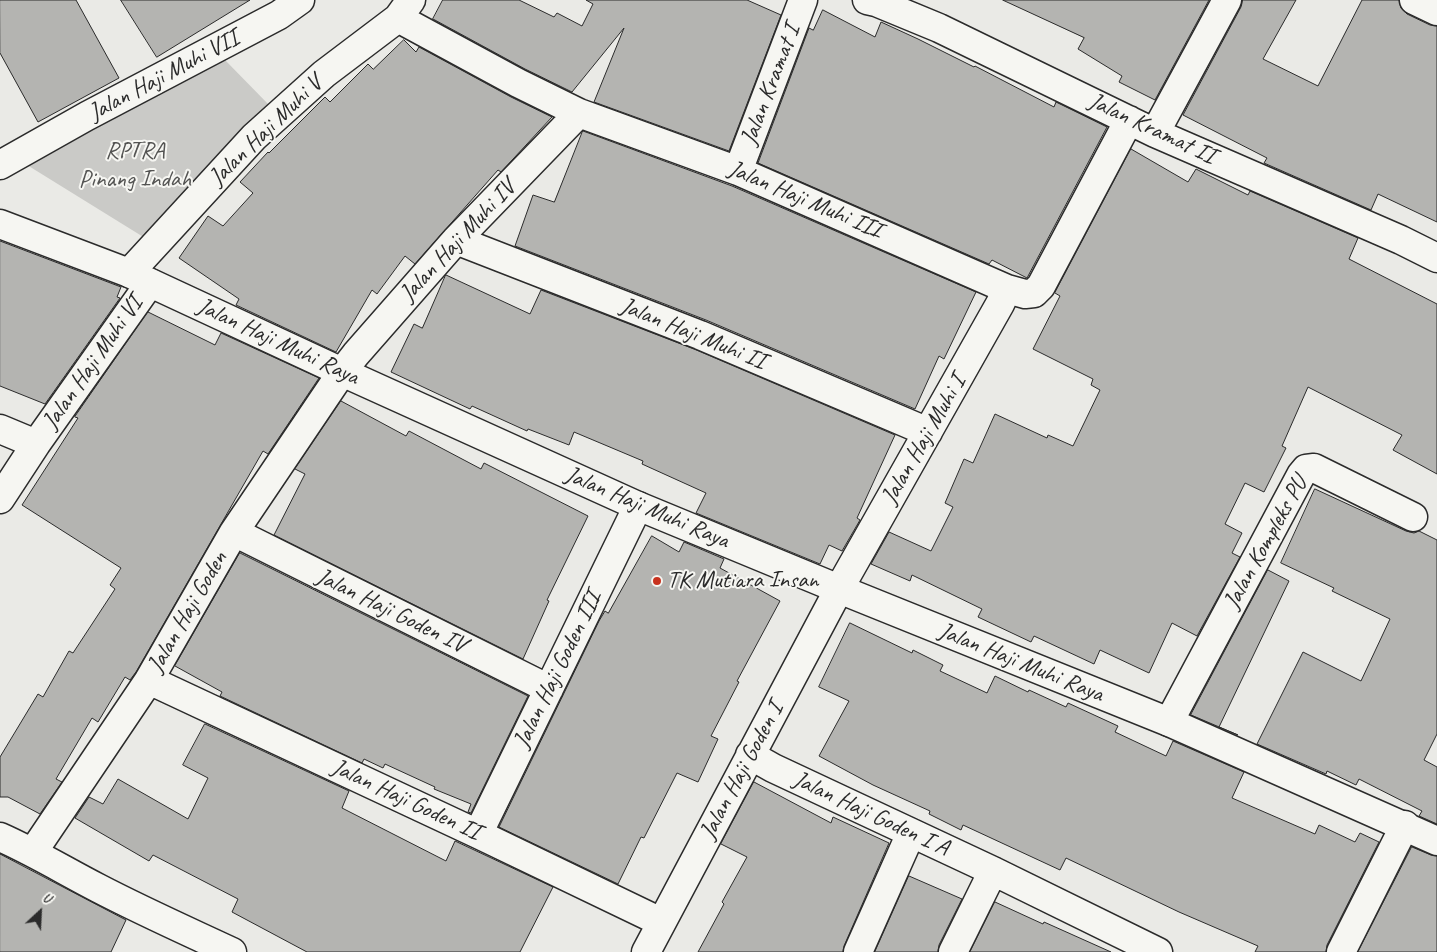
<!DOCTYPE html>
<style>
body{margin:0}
#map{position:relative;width:1437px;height:952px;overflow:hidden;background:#eaeae6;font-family:Caveat,sans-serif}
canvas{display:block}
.north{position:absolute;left:15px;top:887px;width:50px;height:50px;-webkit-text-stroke:4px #f6f6f2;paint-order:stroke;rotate:25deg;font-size:14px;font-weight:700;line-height:20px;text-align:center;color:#2b2b2b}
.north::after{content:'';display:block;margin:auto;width:18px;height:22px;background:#2b2b2b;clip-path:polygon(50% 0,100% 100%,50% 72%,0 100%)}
</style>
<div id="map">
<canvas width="1437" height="952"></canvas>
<div class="north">U</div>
</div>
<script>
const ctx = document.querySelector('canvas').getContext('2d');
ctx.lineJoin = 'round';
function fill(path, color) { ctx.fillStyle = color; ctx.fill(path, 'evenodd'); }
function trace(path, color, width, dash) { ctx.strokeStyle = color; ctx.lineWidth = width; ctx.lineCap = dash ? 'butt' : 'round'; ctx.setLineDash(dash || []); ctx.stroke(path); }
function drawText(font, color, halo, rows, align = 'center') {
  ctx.font = font + ' Caveat,sans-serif'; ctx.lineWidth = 4; ctx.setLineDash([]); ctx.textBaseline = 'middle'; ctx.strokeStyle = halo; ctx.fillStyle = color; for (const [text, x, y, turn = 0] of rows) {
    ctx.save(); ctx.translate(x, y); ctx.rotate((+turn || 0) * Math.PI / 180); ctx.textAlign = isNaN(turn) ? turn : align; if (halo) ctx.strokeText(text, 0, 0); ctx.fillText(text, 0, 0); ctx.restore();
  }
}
fill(new Path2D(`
 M 225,60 L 270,106 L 145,238 L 19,160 Z`), '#cacac7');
const building = new Path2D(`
 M 0,0 L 76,0 L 119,78 L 38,122 L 0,53 Z
 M 121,0 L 250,0 L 157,57 Z
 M 443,0 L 519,0 L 554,17 L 557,13 L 582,26 L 593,4 L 586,0 L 747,0 L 781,15 L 729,151 L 594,102 L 624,28 L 572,92 L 525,69 L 433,19 Z
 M 1003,0 L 1209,0 L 1155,100 L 1119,82 L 1122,76 L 1078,49 L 1084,38 Z
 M 1243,0 L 1296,0 L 1263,59 L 1318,86 L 1362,0 L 1399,0 L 1401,8 L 1407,14 L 1430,25 L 1437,26 L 1437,222 L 1378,194 L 1371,210 L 1264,163 L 1267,158 L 1183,115 L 1241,7 Z
 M 823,10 L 875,37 L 881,22 L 918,39 L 974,67 L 975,66 L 1054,107 L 1056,102 L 1107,127 L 1027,278 L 992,260 L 989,264 L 758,163 L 809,28 L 813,30 Z
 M 404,40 L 416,52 L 419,47 L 511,97 L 552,117 L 501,172 L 498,170 L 415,264 L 405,256 L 377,294 L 372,290 L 336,352 L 236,305 L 239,299 L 179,258 L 208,216 L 223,226 L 253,193 L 240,182 L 268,152 L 269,153 L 325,97 L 330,102 L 368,64 L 373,69 Z
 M 583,131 L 732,186 L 976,292 L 944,359 L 939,356 L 915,409 L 706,320 L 515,246 L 533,195 L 554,202 Z
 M 1131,149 L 1188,182 L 1196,169 L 1248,195 L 1250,191 L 1358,238 L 1349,259 L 1437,304 L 1437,474 L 1393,450 L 1402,435 L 1308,387 L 1282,446 L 1286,448 L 1264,492 L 1245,483 L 1225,524 L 1242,533 L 1232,553 L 1240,557 L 1197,636 L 1172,623 L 1149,673 L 1100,650 L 1094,664 L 1034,636 L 1031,642 L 978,617 L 982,609 L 912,575 L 910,581 L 871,564 L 889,532 L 931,551 L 953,507 L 945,503 L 964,459 L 973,463 L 995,414 L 1047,438 L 1048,435 L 1073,446 L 1100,390 L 1091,385 L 1093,379 L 1033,349 L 1060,296 L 1055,293 Z
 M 0,241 L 121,287 L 117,297 L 120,298 L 45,404 L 0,386 Z
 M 446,275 L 530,314 L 541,290 L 694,349 L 895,435 L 857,518 L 860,520 L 842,551 L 829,545 L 820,564 L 696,513 L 706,493 L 642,464 L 643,461 L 574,432 L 569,445 L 528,429 L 527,431 L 472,406 L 470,409 L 391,372 L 414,324 L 422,328 Z
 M 148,312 L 215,345 L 221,333 L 319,378 L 268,454 L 263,451 L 136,672 L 130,680 L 125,677 L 98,722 L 92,718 L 56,779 L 62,782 L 40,814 L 8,797 L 0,797 L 0,757 L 38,694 L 43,697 L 69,651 L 73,653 L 115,589 L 110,585 L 121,568 L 22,505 L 78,418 L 75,417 Z
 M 341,401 L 406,436 L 409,431 L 481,469 L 484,463 L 588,516 L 547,600 L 549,601 L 523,659 L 274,535 L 305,474 L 295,469 Z
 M 1315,489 L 1406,531 L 1414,533 L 1419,531 L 1437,540 L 1437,734 L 1424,760 L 1437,767 L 1437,824 L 1419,816 L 1422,811 L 1359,779 L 1356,785 L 1327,771 L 1326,774 L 1257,744 L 1303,652 L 1361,681 L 1390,619 L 1332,591 L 1334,588 L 1281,563 Z
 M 652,536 L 679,552 L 684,542 L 724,559 L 720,568 L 780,601 L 737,681 L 739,682 L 711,736 L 718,739 L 698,782 L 677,773 L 644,838 L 641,837 L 618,884 L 499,827 L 599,621 L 605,611 L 608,613 Z
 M 240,553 L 528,696 L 471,813 L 468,812 L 471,804 L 434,789 L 435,787 L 385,764 L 383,768 L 364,759 L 362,763 L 220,696 L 222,692 L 175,666 Z
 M 1268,570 L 1289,581 L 1219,727 L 1238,735 L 1191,715 Z
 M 850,623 L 912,653 L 913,650 L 943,665 L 940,671 L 987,693 L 995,676 L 1028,692 L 1029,690 L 1066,707 L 1068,703 L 1118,726 L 1115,732 L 1166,756 L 1173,741 L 1244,772 L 1232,798 L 1315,834 L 1319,825 L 1355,842 L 1360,833 L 1379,842 L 1327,945 L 1326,952 L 1255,952 L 1258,946 L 1179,912 L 1066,858 L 1060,870 L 963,825 L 961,830 L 929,814 L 930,811 L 873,785 L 819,756 L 849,701 L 819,687 Z
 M 205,724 L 349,791 L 342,808 L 446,861 L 455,841 L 553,887 L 520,952 L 307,952 L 232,912 L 238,899 L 153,855 L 149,861 L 75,818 L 89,797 L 103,804 L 118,779 L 188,819 L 208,778 L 183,765 Z
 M 754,782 L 831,823 L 833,817 L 889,843 L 844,946 L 843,952 L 698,952 L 724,904 L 722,902 L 747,857 L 721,844 Z
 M 1412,847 L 1431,855 L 1437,856 L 1437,952 L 1358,952 Z
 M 0,854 L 126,920 L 111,952 L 0,952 Z
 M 909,876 L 962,899 L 939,945 L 938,952 L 875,952 Z
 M 995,902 L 1043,924 L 1044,922 L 1111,952 L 970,952 Z`);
fill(building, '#b4b4b1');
trace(building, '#2b2b2b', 1);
const street = new Path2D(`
 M 867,0 L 876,2 L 939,28 L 1155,133 L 1401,240 L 1437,258
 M 1414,0 L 1437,11
 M 398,18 L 518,83 L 579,113 L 738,171 L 1007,289 L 1025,294 L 1034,293 L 1041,286 L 1129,120
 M 1155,133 L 1227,0
 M 0,165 L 87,116 L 279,15 L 300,0
 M 738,171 L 803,0
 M 456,240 L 700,335 L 928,432
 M 129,273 L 254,137 L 324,74 L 398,18 L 411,0
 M 0,429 L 36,444
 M 0,499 L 36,444 L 150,283
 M 234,532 L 549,689
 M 149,680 L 478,834 L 661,922
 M 1169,722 L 1301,475 L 1306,469 L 1314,468 L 1413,517
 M 750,755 L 773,768 L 993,871 L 1158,952
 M 478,834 L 638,506
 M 0,837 C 34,852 65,871 98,888 C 142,911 187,931 232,952
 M 33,852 L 149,680 L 234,532 L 342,372 L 356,354 L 456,240 L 579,113
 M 646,952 L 839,589 L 1000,304 L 1007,289
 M 858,952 L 911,833
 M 953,952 L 993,871
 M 1341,952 L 1405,825`);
const secondary = new Path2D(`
 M 0,224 L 129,273 L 342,372 L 638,506 L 839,589 L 1169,722 L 1437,841`);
trace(street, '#2b2b2b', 31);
trace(secondary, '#2b2b2b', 31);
trace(street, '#f6f6f2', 28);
trace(secondary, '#f6f6f2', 28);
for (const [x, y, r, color] of [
 [657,581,5,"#c8321e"]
]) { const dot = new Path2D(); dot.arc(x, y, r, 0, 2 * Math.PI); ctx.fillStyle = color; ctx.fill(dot); trace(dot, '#f6f6f2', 2); }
drawText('24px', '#2b2b2b', '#f6f6f2', [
 ["Jalan Haji Muhi VII",164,76,-28],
 ["Jalan Kramat I",771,85,-69],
 ["Jalan Kramat II",1152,129,25],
 ["Jalan Haji Muhi V",266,131,-44],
 ["Jalan Haji Muhi III",805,200,23],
 ["Jalan Haji Muhi IV",458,241,-47],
 ["Jalan Haji Muhi II",693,334,22],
 ["Jalan Haji Muhi Raya",278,342,25],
 ["Jalan Haji Muhi VI",93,363,-55],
 ["Jalan Haji Muhi I",924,440,-60],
 ["Jalan Haji Muhi Raya",647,508,23],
 ["Jalan Kompleks PU",1266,543,-61],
 ["Jalan Haji Goden IV",391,611,26],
 ["Jalan Haji Goden",188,612,-60],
 ["Jalan Haji Muhi Raya",1021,663,22],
 ["Jalan Haji Goden III",558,670,-64],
 ["Jalan Haji Goden I",742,771,-62],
 ["Jalan Haji Goden II",406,800,25],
 ["Jalan Haji Goden I A",871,814,25]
]);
drawText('24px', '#535352', '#f6f6f2', [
 ["RPTRA",135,152],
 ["Pinang Indah",135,180]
]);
drawText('24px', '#2b2b2b', '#f6f6f2', [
 ["TK Mutiara Insan",667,581]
], 'left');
</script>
